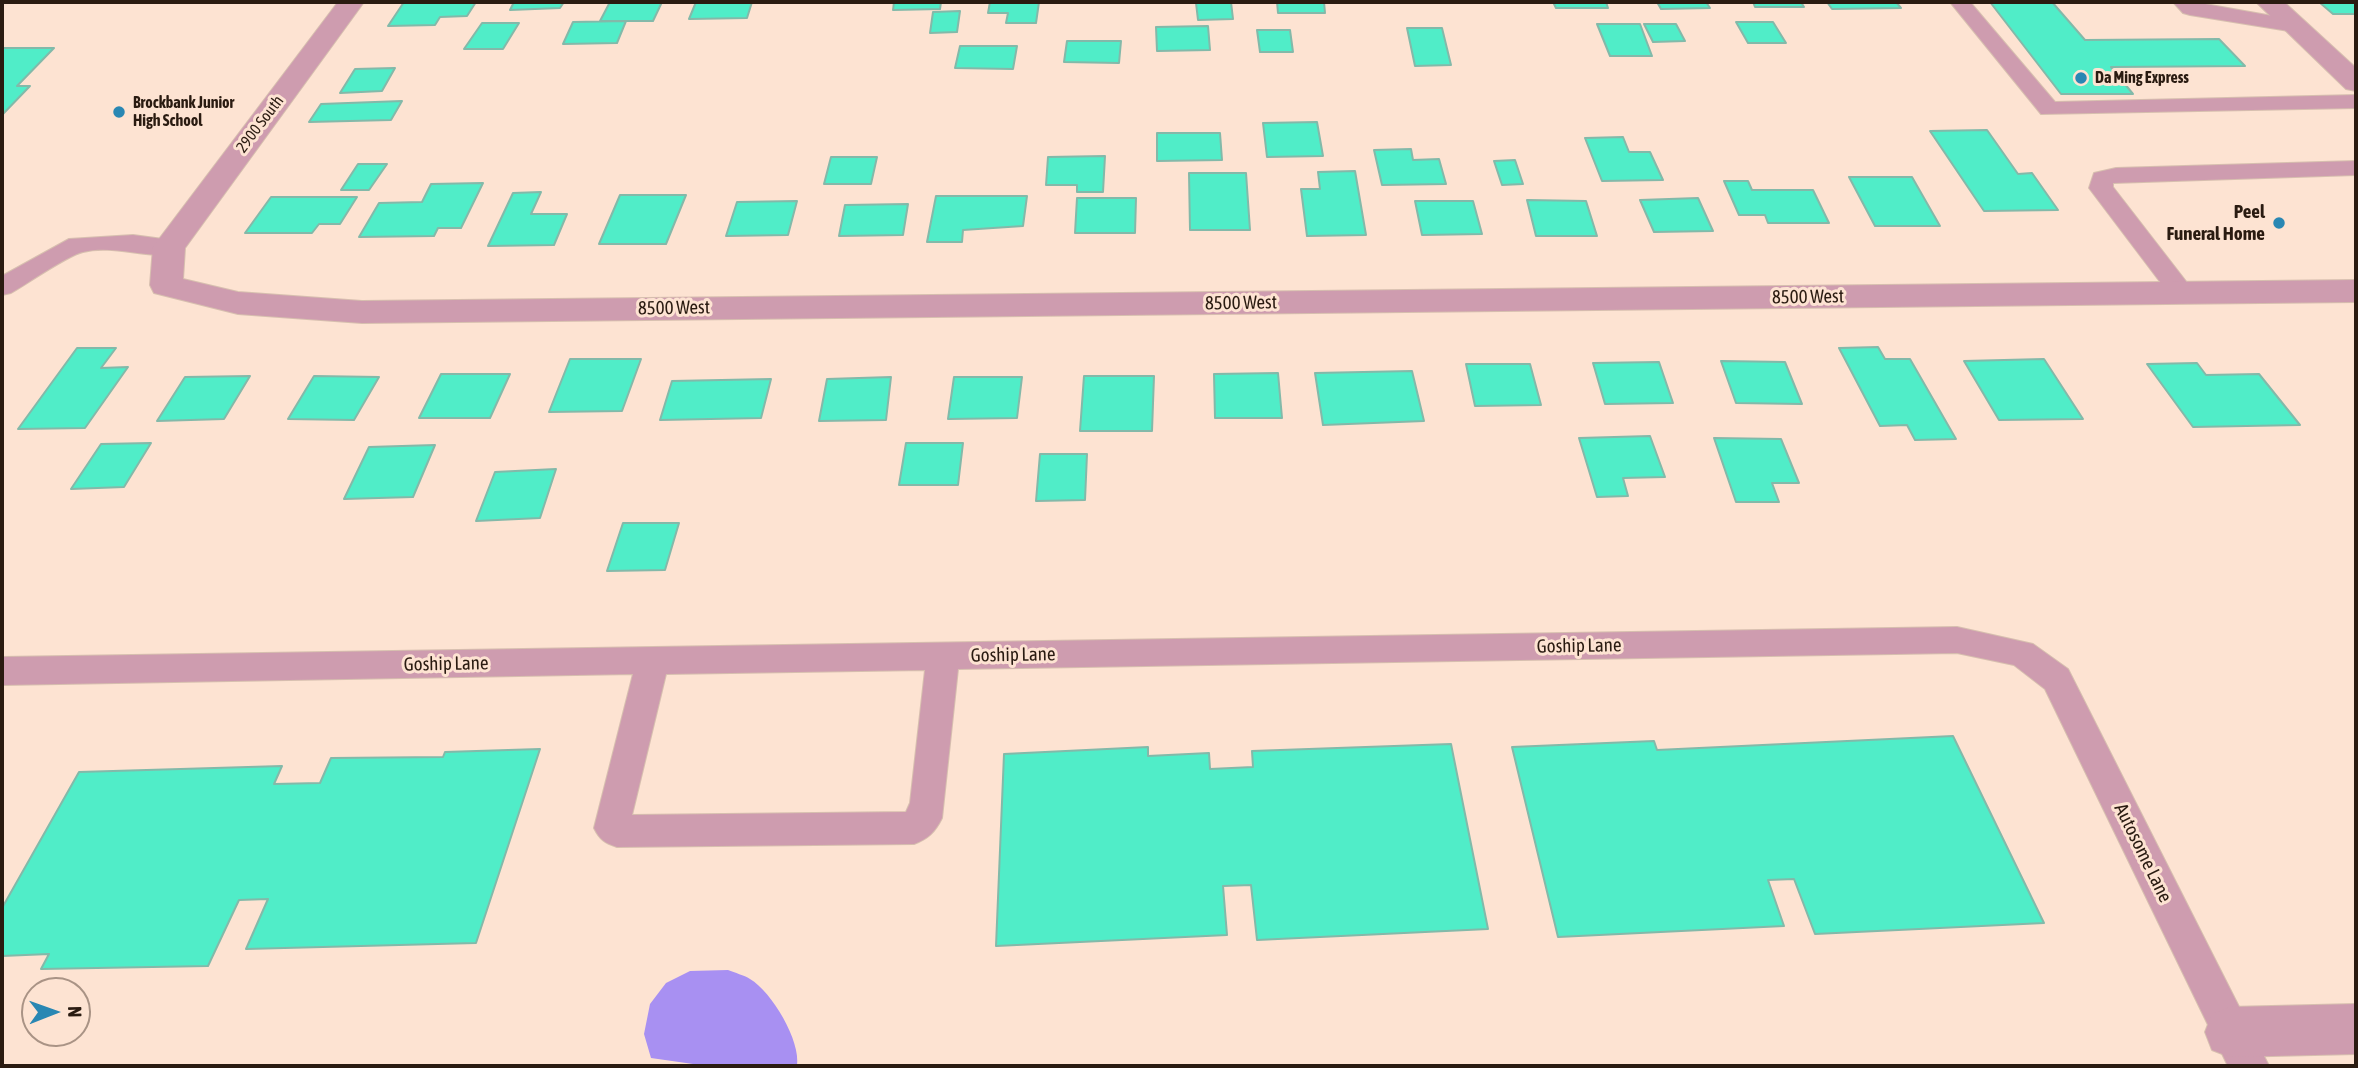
<!DOCTYPE html>
<style>
body{margin:0}
#map{position:relative;width:2358px;height:1068px;overflow:hidden;background:#fde3d2;font-family:"Asap Condensed",sans-serif}
canvas{display:block}
.frame{position:absolute;inset:0;border:4px solid #2a1b11;pointer-events:none}
.north{position:absolute;left:21px;top:977px;width:70px;height:70px;box-sizing:border-box;background:#fde3d2;border:2px solid #a99385;border-radius:50%;rotate:89deg;font-size:19px;font-weight:700;line-height:28px;text-align:center;color:#2a1b11}
.north::after{content:'';display:block;margin:auto;width:24px;height:32px;background:#2987b3;clip-path:polygon(50% 0,100% 100%,50% 72%,0 100%)}
</style>
<div id="map">
<canvas width="2358" height="1068"></canvas>
<div class="frame"></div>
<div class="north">N</div>
</div>
<script>
const ctx = document.querySelector('canvas').getContext('2d');
ctx.lineJoin = 'round';
function fill(path, color) { ctx.fillStyle = color; ctx.fill(path, 'evenodd'); }
function trace(path, color, width, dash) { ctx.strokeStyle = color; ctx.lineWidth = width; ctx.lineCap = dash ? 'butt' : 'round'; ctx.setLineDash(dash || []); ctx.stroke(path); }
function drawText(font, color, halo, rows, align = 'center') {
  ctx.font = font + ' "Asap Condensed",sans-serif'; ctx.lineWidth = 6; ctx.setLineDash([]); ctx.textBaseline = 'middle'; ctx.strokeStyle = halo; ctx.fillStyle = color; for (const [text, x, y, turn = 0] of rows) {
    ctx.save(); ctx.translate(x, y); ctx.rotate((+turn || 0) * Math.PI / 180); ctx.textAlign = isNaN(turn) ? turn : align; if (halo) ctx.strokeText(text, 0, 0); ctx.fillText(text, 0, 0); ctx.restore();
  }
}
fill(new Path2D(`
 M 728,970 C 735,973 744,975 750,979 C 772,992 801,1041 797,1066 L 707,1066 L 651,1058 L 644,1034 L 650,1004 L 666,983 L 690,971 Z`), '#a890f2');
const building = new Path2D(`
 M 404,2 L 476,2 L 467,16 L 440,17 L 435,25 L 388,26 Z
 M 514,2 L 564,2 L 560,8 L 510,10 Z
 M 610,2 L 662,2 L 653,21 L 600,21 Z
 M 696,2 L 752,2 L 747,18 L 689,19 Z
 M 894,2 L 941,2 L 940,9 L 893,10 Z
 M 990,2 L 1039,2 L 1036,23 L 1006,23 L 1008,13 L 988,13 Z
 M 1182,2 L 1231,2 L 1233,19 L 1198,20 L 1196,3 Z
 M 1277,2 L 1324,2 L 1325,13 L 1278,13 Z
 M 1553,2 L 1606,2 L 1608,8 L 1556,8 Z
 M 1657,2 L 1706,2 L 1710,8 L 1661,9 Z
 M 1753,2 L 1801,2 L 1804,7 L 1755,7 Z
 M 1827,2 L 1896,2 L 1901,8 L 1832,9 Z
 M 1990,2 L 2052,2 L 2085,40 L 2219,39 L 2245,66 L 2111,67 L 2133,94 L 2061,94 Z
 M 2319,2 L 2356,2 L 2356,14 L 2333,14 Z
 M 960,11 L 957,32 L 930,33 L 933,12 Z
 M 626,21 L 617,43 L 563,44 L 573,22 Z
 M 1736,22 L 1773,22 L 1786,43 L 1748,43 Z
 M 482,23 L 519,23 L 503,49 L 464,49 Z
 M 1597,24 L 1640,24 L 1652,56 L 1610,56 Z
 M 1644,24 L 1676,24 L 1685,41 L 1653,42 Z
 M 1208,26 L 1210,50 L 1157,51 L 1156,27 Z
 M 1407,28 L 1442,28 L 1451,65 L 1415,66 Z
 M 1257,30 L 1290,30 L 1293,52 L 1260,52 Z
 M 1067,41 L 1121,41 L 1119,63 L 1064,62 Z
 M 960,46 L 1017,46 L 1013,69 L 955,68 Z
 M 2,48 L 54,48 L 17,86 L 30,86 L 2,115 Z
 M 395,68 L 382,91 L 340,93 L 355,69 Z
 M 402,101 L 391,120 L 309,122 L 321,104 Z
 M 1317,122 L 1323,156 L 1267,157 L 1263,123 Z
 M 1987,130 L 2018,174 L 2032,173 L 2058,210 L 1984,211 L 1930,131 Z
 M 1157,133 L 1220,133 L 1222,160 L 1157,161 Z
 M 1623,137 L 1629,152 L 1650,152 L 1663,180 L 1602,181 L 1585,138 Z
 M 1411,149 L 1413,160 L 1439,159 L 1446,184 L 1382,185 L 1374,150 Z
 M 1105,156 L 1103,192 L 1077,192 L 1077,185 L 1046,185 L 1048,157 Z
 M 831,157 L 877,157 L 871,184 L 824,184 Z
 M 1515,160 L 1523,184 L 1502,185 L 1494,161 Z
 M 358,164 L 387,164 L 369,190 L 341,190 Z
 M 1355,171 L 1366,235 L 1307,236 L 1301,189 L 1320,189 L 1318,172 Z
 M 1189,173 L 1246,173 L 1250,230 L 1190,230 Z
 M 1849,177 L 1912,177 L 1940,226 L 1875,226 Z
 M 1724,181 L 1748,181 L 1752,190 L 1813,190 L 1829,223 L 1768,223 L 1765,215 L 1739,215 Z
 M 483,183 L 461,228 L 438,228 L 434,236 L 359,237 L 379,203 L 422,202 L 431,184 Z
 M 541,192 L 531,214 L 567,214 L 554,245 L 488,246 L 513,193 Z
 M 620,195 L 686,195 L 666,244 L 599,244 Z
 M 936,196 L 1027,196 L 1023,226 L 963,230 L 962,242 L 927,242 Z
 M 271,197 L 357,197 L 340,224 L 319,224 L 312,233 L 245,233 Z
 M 1077,198 L 1136,198 L 1135,233 L 1075,233 Z
 M 1698,198 L 1713,231 L 1654,232 L 1640,200 Z
 M 1527,200 L 1586,201 L 1597,236 L 1536,236 Z
 M 797,201 L 788,235 L 726,236 L 737,202 Z
 M 1415,201 L 1473,201 L 1482,234 L 1422,235 Z
 M 908,204 L 903,235 L 839,236 L 845,205 Z
 M 1878,347 L 1885,359 L 1910,359 L 1956,439 L 1915,440 L 1907,425 L 1880,426 L 1839,348 Z
 M 77,348 L 116,348 L 101,368 L 128,367 L 85,428 L 18,429 Z
 M 570,359 L 641,359 L 622,411 L 549,412 Z
 M 2044,359 L 2083,419 L 1999,420 L 1964,361 Z
 M 1721,361 L 1785,362 L 1802,404 L 1736,403 Z
 M 1659,362 L 1673,403 L 1605,404 L 1593,363 Z
 M 2197,363 L 2206,375 L 2259,374 L 2300,425 L 2193,427 L 2147,364 Z
 M 1466,364 L 1530,364 L 1541,405 L 1475,406 Z
 M 1412,371 L 1424,421 L 1323,425 L 1315,373 Z
 M 1278,373 L 1282,418 L 1215,418 L 1214,374 Z
 M 441,374 L 510,374 L 490,418 L 419,418 Z
 M 250,376 L 224,419 L 157,421 L 185,377 Z
 M 314,376 L 379,377 L 354,420 L 288,419 Z
 M 1084,376 L 1154,376 L 1152,431 L 1080,431 Z
 M 891,377 L 886,420 L 819,421 L 827,379 Z
 M 954,377 L 1022,377 L 1017,418 L 948,419 Z
 M 771,379 L 761,418 L 660,420 L 672,381 Z
 M 1650,436 L 1665,477 L 1623,478 L 1628,496 L 1597,497 L 1579,438 Z
 M 1714,438 L 1781,439 L 1799,483 L 1772,483 L 1779,502 L 1736,502 Z
 M 151,443 L 124,487 L 71,489 L 101,444 Z
 M 906,443 L 963,443 L 958,485 L 899,485 Z
 M 435,445 L 413,497 L 344,499 L 369,447 Z
 M 1040,454 L 1087,454 L 1085,500 L 1036,501 Z
 M 556,469 L 540,518 L 476,521 L 495,472 Z
 M 623,523 L 679,523 L 665,570 L 607,571 Z
 M 1953,736 L 2044,923 L 1815,934 L 1794,879 L 1768,880 L 1784,926 L 1558,937 L 1512,747 L 1654,741 L 1657,750 Z
 M 1451,744 L 1488,929 L 1257,940 L 1251,885 L 1223,886 L 1227,935 L 996,946 L 1004,754 L 1148,747 L 1148,756 L 1209,753 L 1210,769 L 1253,767 L 1252,751 Z
 M 540,749 L 476,943 L 246,949 L 268,899 L 239,900 L 208,966 L 41,969 L 49,954 L 2,956 L 2,908 L 79,772 L 282,766 L 274,784 L 320,783 L 331,758 L 443,757 L 445,752 Z`);
fill(building, '#50edc8');
trace(building, '#83b9a9', 2);
const service = new Path2D(`
 M 1950,2 L 1970,2 L 2055,102 L 2356,95 L 2356,108 L 2041,114 Z
 M 2173,2 L 2194,2 L 2295,20 L 2302,22 L 2305,26 L 2302,30 L 2295,32 L 2190,15 L 2183,13 Z
 M 2356,161 L 2356,175 L 2113,183 L 2113,187 L 2195,293 L 2191,299 L 2182,301 L 2173,299 L 2089,188 L 2094,173 L 2116,168 Z
 M 133,235 L 178,241 L 181,247 L 178,253 C 148,260 114,244 83,252 C 68,255 27,284 11,293 L 2,295 L 2,276 L 69,239 Z
 M 1957,627 L 2033,644 L 2068,669 L 2269,1066 L 2228,1066 L 2045,689 L 2014,665 L 1957,653 L 958,669 L 942,818 C 935,832 928,839 914,844 L 617,847 C 605,843 600,840 594,828 L 633,674 L 2,685 L 2,657 ZM 925,670 L 910,803 L 906,812 L 632,815 L 666,674 Z`);
const minor = new Path2D(`
 M 338,2 L 364,2 L 185,248 L 183,279 L 238,292 L 362,301 L 2356,280 L 2356,302 L 362,323 L 238,314 L 154,293 L 150,285 L 153,247 Z
 M 2356,1004 L 2356,1054 L 2230,1057 L 2212,1050 L 2205,1032 L 2212,1014 L 2230,1007 Z`);
const tertiary = new Path2D(`
 M 2256,2 L 2284,2 L 2356,68 L 2356,91 L 2346,89 Z`);
trace(service, '#d7bfaf', 2);
trace(minor, '#d7bfaf', 2);
trace(tertiary, '#d7bfaf', 2);
fill(service, '#ce9caf');
fill(minor, '#ce9caf');
fill(tertiary, '#ce9caf');
for (const [x, y, r, color] of [
 [2081,78,7,"#2987b3"],
 [119,112,7,"#2987b3"],
 [2279,223,7,"#2987b3"]
]) { const dot = new Path2D(); dot.arc(x, y, r, 0, 2 * Math.PI); ctx.fillStyle = color; ctx.fill(dot); trace(dot, '#fde3d2', 2.5); }
drawText('bold 16px', '#2a1b11', '#fde3d2', [
 ["Da Ming Express",2095,78],
 ["Brockbank Junior",133,103],
 ["High School",133,121]
], 'left');
drawText('16px', '#2a1b11', '#fde3d2', [
 ["2900 South",260,124,-53]
]);
drawText('bold 19px', '#2a1b11', '#fde3d2', [
 ["Peel",2265,212],
 ["Funeral Home",2265,234]
], 'right');
drawText('19px', '#2a1b11', '#fde3d2', [
 ["8500 West",1808,297,-1],
 ["8500 West",1241,303,-1],
 ["8500 West",674,308,-1],
 ["Goship Lane",1579,646,-1],
 ["Goship Lane",1013,655,-1],
 ["Goship Lane",446,664,-1],
 ["Autosome Lane",2143,853,64]
]);
</script>
